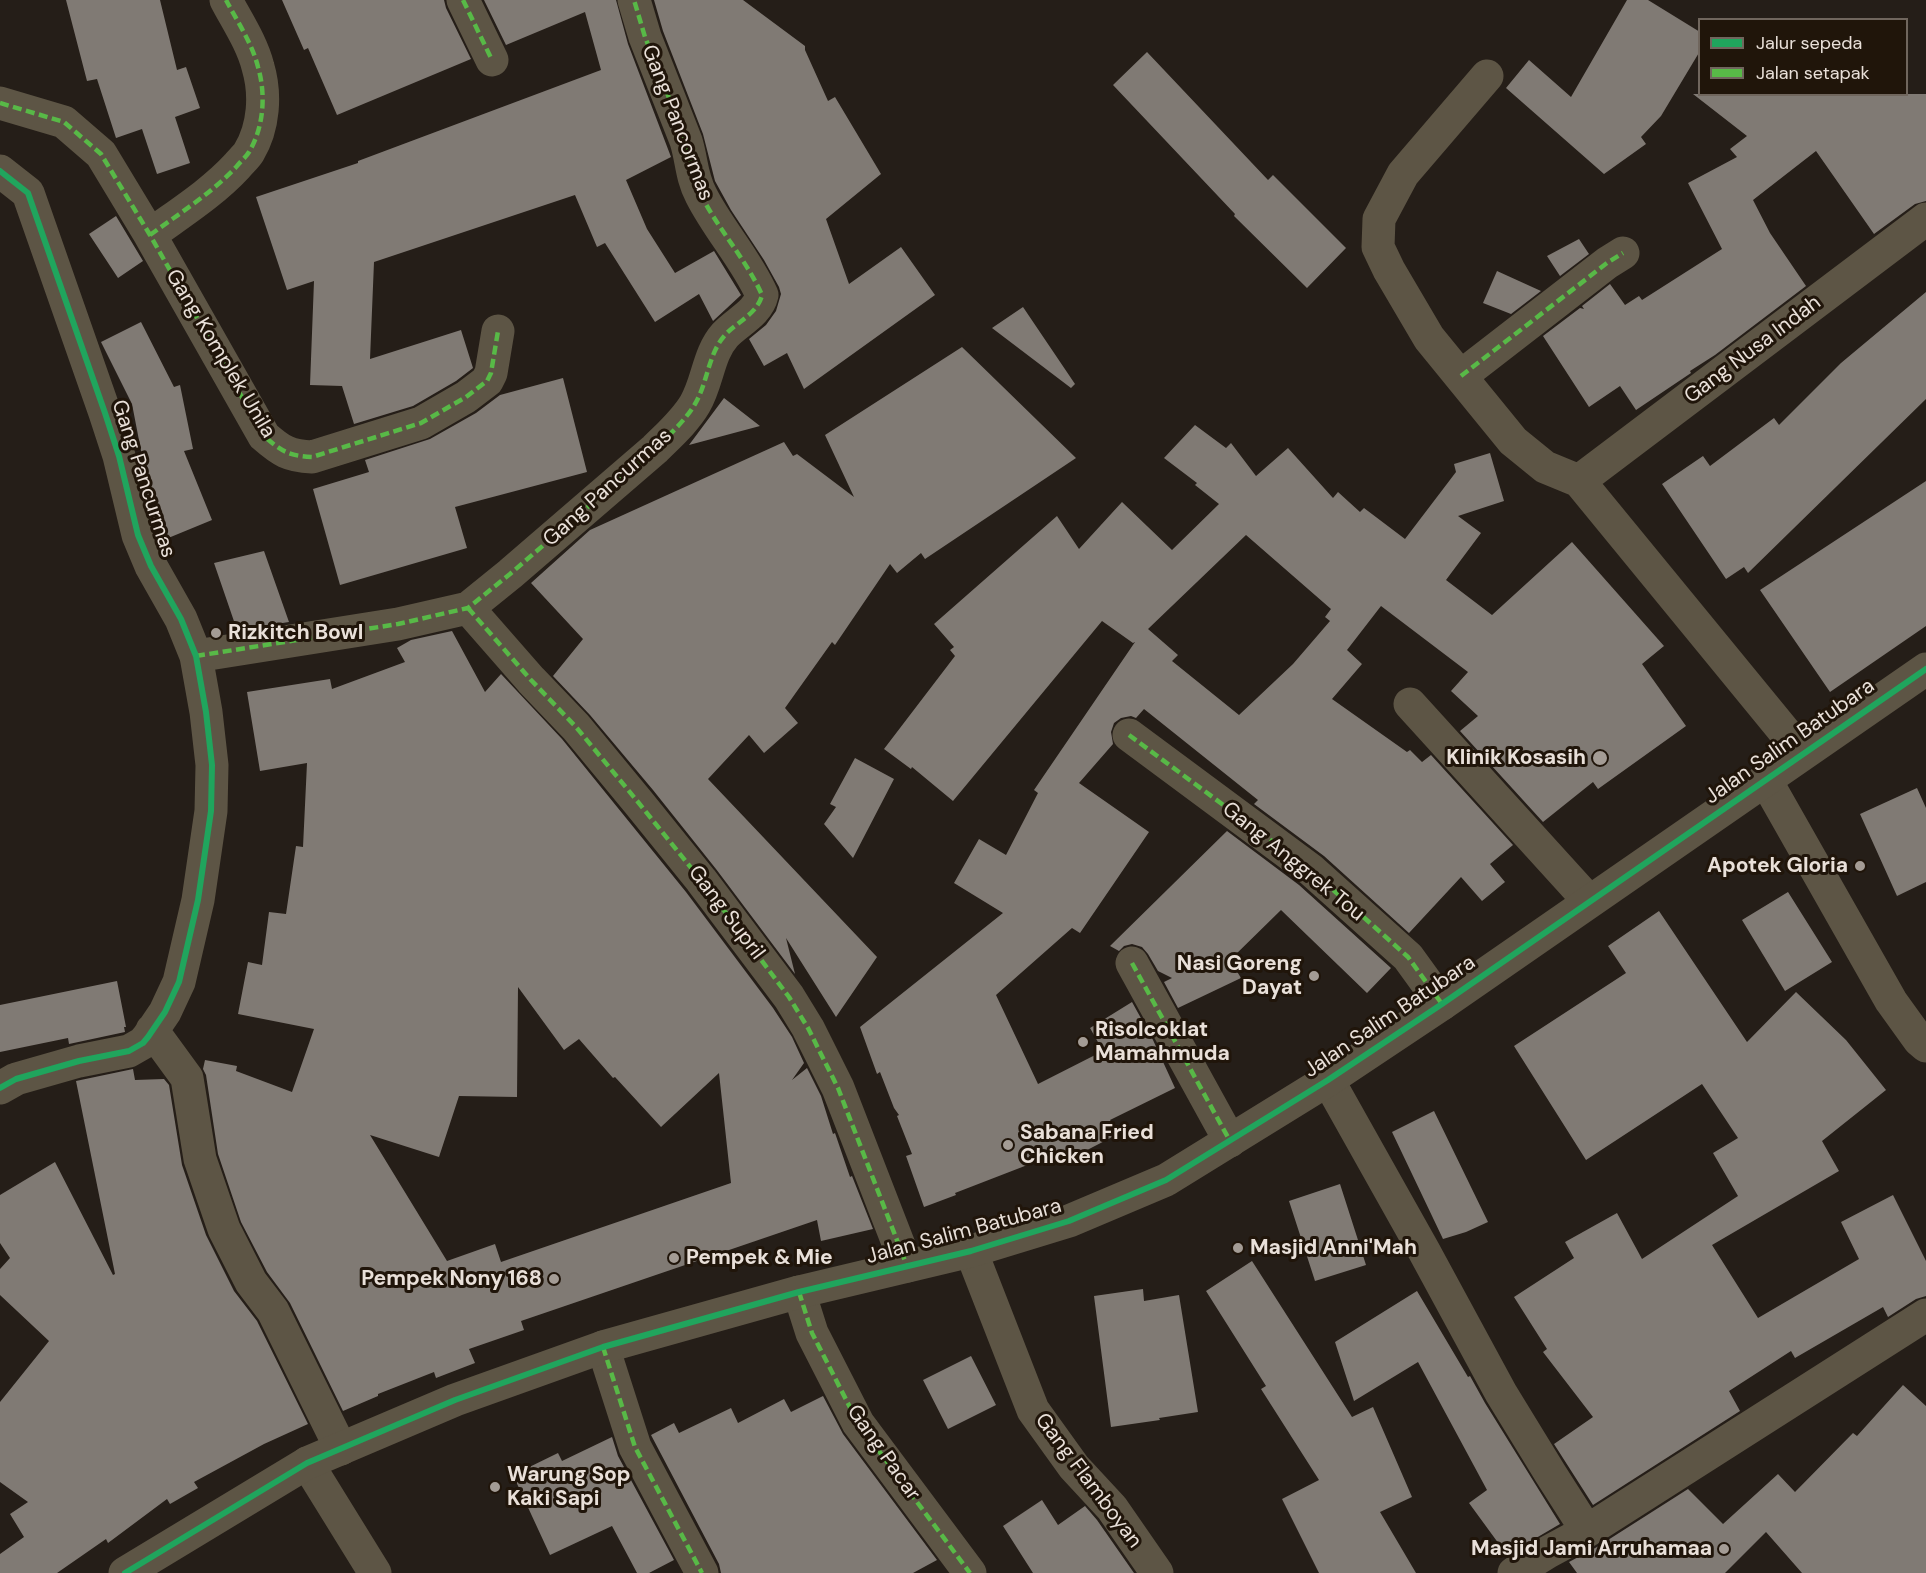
<!DOCTYPE html>
<style>
body{margin:0}
#map{position:relative;width:1926px;height:1573px;overflow:hidden;background:#251e18;font-family:"DM Sans",sans-serif}
canvas{display:block}
.legend{position:absolute;left:1698px;top:18px;width:210px;height:78px;box-sizing:border-box;background:#20150a;border:2px solid #70665d;margin:0;padding:8px 10px;list-style:none;font-size:18px;color:#e9e0d9}
.legend li{display:flex;align-items:center;gap:12px;height:30px}
.legend b{width:30px;border:2px solid #70665d}
</style>
<div id="map">
<canvas width="1926" height="1573"></canvas>
<ul class="legend">
<li><b style="height:8px;background:#20a55d"></b>Jalur sepeda</li>
<li><b style="height:8px;background:#58b947"></b>Jalan setapak</li>
</ul>
</div>
<script>
const ctx = document.querySelector('canvas').getContext('2d');
ctx.lineJoin = 'round';
function fill(path, color) { ctx.fillStyle = color; ctx.fill(path, 'evenodd'); }
function trace(path, color, width, dash) { ctx.strokeStyle = color; ctx.lineWidth = width; ctx.lineCap = dash ? 'butt' : 'round'; ctx.setLineDash(dash || []); ctx.stroke(path); }
function drawText(font, color, halo, rows, align = 'center') {
  ctx.font = font + ' "DM Sans",sans-serif'; ctx.lineWidth = 6; ctx.setLineDash([]); ctx.textBaseline = 'middle'; ctx.strokeStyle = halo; ctx.fillStyle = color; for (const [text, x, y, turn = 0] of rows) {
    ctx.save(); ctx.translate(x, y); ctx.rotate((+turn || 0) * Math.PI / 180); ctx.textAlign = isNaN(turn) ? turn : align; if (halo) ctx.strokeText(text, 0, 0); ctx.fillText(text, 0, 0); ctx.restore();
  }
}
fill(new Path2D(`
 M 66,0 L 160,0 L 177,70 L 186,67 L 200,108 L 175,117 L 190,163 L 157,174 L 142,129 L 116,138 L 97,79 L 87,81 Z
 M 282,0 L 444,0 L 446,8 L 471,59 L 337,115 L 308,48 L 304,50 Z
 M 484,0 L 616,0 L 628,44 L 671,157 L 626,180 L 647,229 L 675,273 L 714,251 L 741,295 L 713,321 L 699,294 L 655,322 L 605,243 L 597,247 L 575,195 L 374,262 L 370,359 L 461,330 L 473,368 L 456,381 L 413,406 L 354,424 L 342,386 L 310,385 L 314,281 L 287,290 L 256,197 L 358,163 L 358,161 L 601,70 L 585,12 L 506,45 Z
 M 654,0 L 743,0 L 805,46 L 805,50 L 828,101 L 835,97 L 881,174 L 826,219 L 849,284 L 901,247 L 935,295 L 804,389 L 787,353 L 764,366 L 749,339 L 766,325 L 776,311 L 781,294 L 779,287 L 764,260 L 731,210 L 715,181 L 703,134 L 663,31 Z
 M 1627,0 L 1648,0 L 1700,32 L 1700,51 L 1661,116 L 1641,137 L 1646,144 L 1604,174 L 1506,88 L 1529,60 L 1571,97 Z
 M 1147,52 L 1268,180 L 1273,175 L 1346,248 L 1307,288 L 1234,216 L 1235,214 L 1113,85 Z
 M 1693,94 L 1926,94 L 1926,201 L 1915,204 L 1874,234 L 1816,151 L 1753,200 L 1770,233 L 1806,286 L 1715,355 L 1690,371 L 1691,373 L 1636,410 L 1620,386 L 1589,407 L 1543,336 L 1580,308 L 1584,309 L 1582,306 L 1610,284 L 1625,305 L 1639,296 L 1642,300 L 1722,249 L 1688,183 L 1737,157 L 1730,149 L 1747,136 Z
 M 116,216 L 143,261 L 118,278 L 89,234 Z
 M 1579,239 L 1589,254 L 1560,276 L 1547,256 Z
 M 1497,271 L 1541,291 L 1511,314 L 1483,303 Z
 M 1926,292 L 1926,399 L 1748,573 L 1744,567 L 1726,579 L 1662,484 L 1703,456 L 1710,466 L 1774,418 L 1779,425 L 1841,363 Z
 M 1023,307 L 1075,384 L 1071,388 L 992,328 Z
 M 141,322 L 174,387 L 180,385 L 193,449 L 184,451 L 212,520 L 161,541 L 156,529 L 146,488 L 148,487 L 132,404 L 101,342 Z
 M 962,347 L 1076,458 L 925,559 L 921,553 L 897,573 L 890,564 L 835,645 L 832,642 L 785,708 L 798,723 L 764,753 L 749,735 L 708,779 L 877,957 L 836,1017 L 786,938 L 795,974 L 716,869 L 653,790 L 590,715 L 553,676 L 583,639 L 531,583 L 590,530 L 784,442 L 793,456 L 797,454 L 854,497 L 825,435 Z
 M 563,378 L 587,472 L 455,507 L 467,548 L 340,585 L 313,489 L 369,472 L 365,460 L 430,439 L 476,413 L 500,395 Z
 M 724,398 L 760,426 L 689,445 Z
 M 1195,425 L 1226,448 L 1231,443 L 1256,476 L 1288,448 L 1333,498 L 1338,492 L 1360,512 L 1364,508 L 1405,539 L 1456,472 L 1454,464 L 1490,453 L 1504,501 L 1458,516 L 1481,533 L 1446,580 L 1492,615 L 1572,542 L 1664,646 L 1642,664 L 1686,726 L 1598,789 L 1593,782 L 1543,822 L 1460,731 L 1478,716 L 1451,691 L 1468,672 L 1381,606 L 1347,650 L 1362,664 L 1332,699 L 1407,752 L 1410,750 L 1422,762 L 1431,755 L 1513,845 L 1490,864 L 1505,882 L 1482,901 L 1461,877 L 1409,933 L 1324,856 L 1254,804 L 1258,800 L 1144,709 L 1136,718 L 1131,716 L 1121,718 L 1114,723 L 1111,732 L 1113,744 L 1079,783 L 1149,832 L 1080,933 L 1072,928 L 996,995 L 1038,1084 L 1103,1051 L 1090,1028 L 1132,1002 L 1153,1040 L 1175,1088 L 1110,1120 L 1118,1134 L 1066,1161 L 1061,1152 L 955,1193 L 956,1195 L 924,1207 L 906,1156 L 912,1154 L 897,1116 L 899,1115 L 894,1108 L 880,1072 L 877,1074 L 860,1027 L 1003,913 L 954,883 L 979,839 L 1006,855 L 1038,793 L 1034,790 L 1135,642 L 1133,643 L 1102,621 L 953,801 L 912,767 L 911,769 L 884,749 L 955,656 L 950,650 L 954,647 L 934,624 L 1057,516 L 1079,549 L 1122,502 L 1172,550 L 1219,504 L 1195,485 L 1197,483 L 1164,458 ZM 1246,535 L 1331,609 L 1325,617 L 1330,621 L 1293,664 L 1239,715 L 1172,661 L 1178,655 L 1148,629 Z
 M 1926,481 L 1926,626 L 1830,692 L 1760,590 Z
 M 264,551 L 289,622 L 237,630 L 214,563 Z
 M 452,631 L 485,692 L 501,674 L 562,739 L 686,892 L 773,1008 L 792,1037 L 804,1063 L 792,1080 L 807,1068 L 821,1096 L 833,1134 L 835,1133 L 850,1177 L 852,1176 L 873,1229 L 821,1241 L 817,1220 L 521,1321 L 524,1330 L 469,1349 L 475,1363 L 436,1378 L 434,1372 L 378,1394 L 378,1396 L 343,1411 L 290,1303 L 267,1272 L 241,1222 L 218,1154 L 206,1075 L 203,1069 L 205,1060 L 237,1066 L 236,1071 L 292,1092 L 314,1029 L 238,1014 L 248,962 L 262,965 L 269,912 L 286,914 L 296,846 L 303,847 L 307,763 L 260,771 L 247,692 L 330,679 L 332,689 L 405,662 L 397,648 L 411,640 ZM 518,987 L 564,1050 L 579,1039 L 613,1078 L 615,1077 L 661,1127 L 719,1073 L 731,1183 L 501,1262 L 495,1244 L 447,1261 L 370,1135 L 439,1157 L 459,1096 L 517,1097 Z
 M 855,758 L 894,779 L 853,858 L 824,824 L 836,807 L 830,804 Z
 M 1917,788 L 1926,808 L 1926,882 L 1897,896 L 1860,814 Z
 M 1227,831 L 1299,885 L 1391,968 L 1367,993 L 1281,910 L 1230,960 L 1241,978 L 1178,1008 L 1164,982 L 1172,978 L 1158,971 L 1148,954 L 1142,947 L 1132,944 L 1124,946 L 1119,951 L 1110,946 Z
 M 1788,892 L 1832,962 L 1785,991 L 1742,920 Z
 M 1659,911 L 1747,1042 L 1796,992 L 1846,1040 L 1886,1090 L 1822,1141 L 1839,1171 L 1712,1245 L 1758,1318 L 1859,1259 L 1841,1222 L 1893,1195 L 1926,1261 L 1926,1296 L 1916,1299 L 1888,1317 L 1883,1307 L 1795,1358 L 1791,1351 L 1729,1391 L 1740,1411 L 1593,1505 L 1554,1444 L 1593,1417 L 1543,1352 L 1547,1349 L 1514,1297 L 1574,1258 L 1565,1242 L 1617,1213 L 1642,1259 L 1738,1196 L 1713,1153 L 1738,1138 L 1702,1084 L 1586,1160 L 1514,1046 L 1626,973 L 1608,946 Z
 M 117,981 L 126,1027 L 124,1027 L 125,1032 L 69,1044 L 68,1038 L 0,1052 L 0,1005 Z
 M 133,1069 L 135,1080 L 164,1079 L 169,1085 L 182,1165 L 206,1235 L 234,1291 L 257,1321 L 308,1424 L 264,1444 L 194,1482 L 198,1488 L 170,1504 L 167,1499 L 108,1543 L 106,1539 L 57,1573 L 0,1573 L 0,1554 L 24,1537 L 10,1514 L 28,1502 L 0,1482 L 0,1402 L 49,1341 L 0,1295 L 0,1269 L 10,1258 L 0,1243 L 0,1195 L 55,1162 L 113,1275 L 115,1274 L 76,1081 Z
 M 1434,1111 L 1488,1222 L 1466,1232 L 1443,1239 L 1392,1132 Z
 M 1340,1184 L 1366,1265 L 1315,1281 L 1289,1201 Z
 M 1252,1261 L 1352,1417 L 1373,1407 L 1412,1497 L 1380,1512 L 1416,1573 L 1319,1573 L 1282,1499 L 1319,1480 L 1261,1389 L 1266,1386 L 1206,1291 Z
 M 1143,1289 L 1144,1301 L 1179,1295 L 1198,1412 L 1159,1418 L 1160,1420 L 1111,1427 L 1094,1296 Z
 M 1417,1291 L 1468,1377 L 1470,1376 L 1485,1403 L 1560,1524 L 1507,1555 L 1469,1503 L 1487,1490 L 1418,1362 L 1354,1401 L 1335,1342 Z
 M 971,1356 L 996,1405 L 948,1429 L 923,1380 Z
 M 1903,1385 L 1926,1406 L 1926,1573 L 1802,1573 L 1766,1532 L 1725,1573 L 1577,1573 L 1569,1562 L 1597,1547 L 1688,1489 L 1723,1524 L 1778,1474 L 1795,1492 L 1853,1433 L 1857,1436 Z
 M 823,1396 L 843,1434 L 937,1560 L 913,1573 L 721,1573 L 719,1564 L 651,1435 L 674,1423 L 679,1433 L 731,1408 L 738,1423 L 784,1399 L 791,1412 Z
 M 612,1437 L 618,1456 L 674,1560 L 649,1573 L 637,1573 L 612,1526 L 550,1555 L 513,1475 L 558,1453 L 562,1461 Z
 M 1042,1500 L 1058,1525 L 1085,1506 L 1097,1520 L 1134,1573 L 1033,1573 L 1003,1526 Z`), '#807a74');
trace(new Path2D(`
 M 463,0 L 492,60
 M 1487,76 L 1403,174 L 1379,219 L 1378,247 L 1389,270 L 1429,338 L 1513,441 L 1545,467 L 1579,481 L 1802,753
 M 0,103 L 64,122 L 101,154 L 150,235 L 264,436 C 281,451 289,456 312,457 L 421,423 L 466,397 L 487,381 L 491,373 L 498,331
 M 0,171 L 28,193 L 105,413 L 119,456 L 138,535 L 151,566 L 181,619 L 196,656 L 206,712 L 212,765 L 211,811 L 198,900 L 179,982 L 165,1012 L 148,1037 L 143,1043 L 129,1051 L 79,1061 L 16,1079 L 0,1088
 M 150,235 C 180,213 212,193 237,166 C 241,161 246,157 249,152 C 264,127 266,94 258,67 C 252,43 237,21 226,0
 M 1461,376 L 1607,263 L 1623,253
 M 1579,481 L 1926,219
 M 468,608 L 531,680 L 576,727 L 638,802 L 701,880 L 789,997 L 808,1028 L 838,1088 L 907,1266
 M 196,656 L 398,624 L 468,608 L 510,574 L 655,449 C 669,435 685,421 695,404 C 708,382 708,354 725,335 C 737,322 758,313 762,295 C 746,259 718,229 701,195 C 691,176 692,160 686,141 L 645,37 L 634,0
 M 1410,704 L 1589,901
 M 1129,735 L 1311,870 L 1408,957 L 1442,1004
 M 1765,779 L 1891,1001 L 1919,1040 L 1926,1046
 M 1132,963 L 1230,1141
 M 152,1030 L 187,1078 L 200,1159 L 224,1229 L 251,1282 L 273,1311 L 341,1449
 M 1328,1080 L 1424,1251 L 1501,1393 L 1550,1473 L 1587,1531
 M 971,1251 L 1033,1410 L 1074,1467 L 1112,1508 L 1157,1573
 M 799,1292 L 812,1333 L 858,1423 L 970,1573
 M 603,1347 L 635,1447 L 702,1573
 M 307,1463 L 375,1573
 M 1514,1573 L 1548,1552 L 1587,1531 L 1926,1315`), '#5d5545', 33);
trace(new Path2D(`
 M 125,1573 L 307,1463 L 455,1400 L 603,1347 L 799,1292 L 971,1251 L 1069,1221 L 1166,1180 L 1328,1080 L 1442,1004 L 1926,669`), '#5d5545', 33);
trace(new Path2D(`
 M 463,0 L 492,60
 M 0,103 L 64,122 L 101,154 L 150,235 L 264,436 C 281,451 289,456 312,457 L 421,423 L 466,397 L 487,381 L 491,373 L 498,331
 M 150,235 C 180,213 212,193 237,166 C 241,161 246,157 249,152 C 264,127 266,94 258,67 C 252,43 237,21 226,0
 M 1461,376 L 1607,263 L 1623,253
 M 468,608 L 531,680 L 576,727 L 638,802 L 701,880 L 789,997 L 808,1028 L 838,1088 L 907,1266
 M 196,656 L 398,624 L 468,608 L 510,574 L 655,449 C 669,435 685,421 695,404 C 708,382 708,354 725,335 C 737,322 758,313 762,295 C 746,259 718,229 701,195 C 691,176 692,160 686,141 L 645,37 L 634,0
 M 1129,735 L 1311,870 L 1408,957 L 1442,1004
 M 1132,963 L 1230,1141
 M 799,1292 L 812,1333 L 858,1423 L 970,1573
 M 603,1347 L 635,1447 L 702,1573`), '#58b947', 4.5, [9, 4.5]);
trace(new Path2D(`
 M 0,171 L 28,193 L 105,413 L 119,456 L 138,535 L 151,566 L 181,619 L 196,656 L 206,712 L 212,765 L 211,811 L 198,900 L 179,982 L 165,1012 L 148,1037 L 143,1043 L 129,1051 L 79,1061 L 16,1079 L 0,1088
 M 125,1573 L 307,1463 L 455,1400 L 603,1347 L 799,1292 L 971,1251 L 1069,1221 L 1166,1180 L 1328,1080 L 1442,1004 L 1926,669`), '#20a55d', 6);
for (const [x, y, r, color] of [
 [216,633,6,"#a49c95"],
 [1600,758,8,"#a49c95"],
 [1860,866,6,"#a49c95"],
 [1314,976,6,"#a49c95"],
 [1083,1042,6,"#a49c95"],
 [1008,1145,6,"#a49c95"],
 [1238,1248,6,"#a49c95"],
 [674,1258,6,"#a49c95"],
 [554,1279,6,"#a49c95"],
 [495,1487,6,"#a49c95"],
 [1724,1549,6,"#a49c95"]
]) { const dot = new Path2D(); dot.arc(x, y, r, 0, 2 * Math.PI); ctx.fillStyle = color; ctx.fill(dot); trace(dot, '#20150a', 2); }
drawText('21px', '#e9e0d9', '#20150a', [
 ["Gang Pancormas",677,123,69],
 ["Gang Nusa Indah",1753,350,-37],
 ["Gang Komplek Unila",220,354,59],
 ["Gang Pancurmas",143,479,72],
 ["Gang Pancurmas",608,488,-42],
 ["Jalan Salim Batubara",1790,742,-35],
 ["Gang Anggrek Tou",1293,862,39],
 ["Gang Supril",726,913,53],
 ["Jalan Salim Batubara",1390,1017,-34],
 ["Jalan Salim Batubara",964,1232,-15],
 ["Gang Pacar",883,1453,55],
 ["Gang Flamboyan",1088,1481,53]
]);
drawText('bold 21px', '#e9e0d9', '#20150a', [
 ["Rizkitch Bowl",228,633],
 ["Klinik Kosasih",1586,758,"right"],
 ["Apotek Gloria",1848,866,"right"],
 ["Nasi Goreng",1302,964,"right"],
 ["Dayat",1302,988,"right"],
 ["Risolcoklat",1095,1030],
 ["Mamahmuda",1095,1054],
 ["Sabana Fried",1020,1133],
 ["Chicken",1020,1157],
 ["Masjid Anni'Mah",1250,1248],
 ["Pempek & Mie",686,1258],
 ["Pempek Nony 168",542,1279,"right"],
 ["Warung Sop",507,1475],
 ["Kaki Sapi",507,1499],
 ["Masjid Jami Arruhamaa",1712,1549,"right"]
], 'left');
</script>
